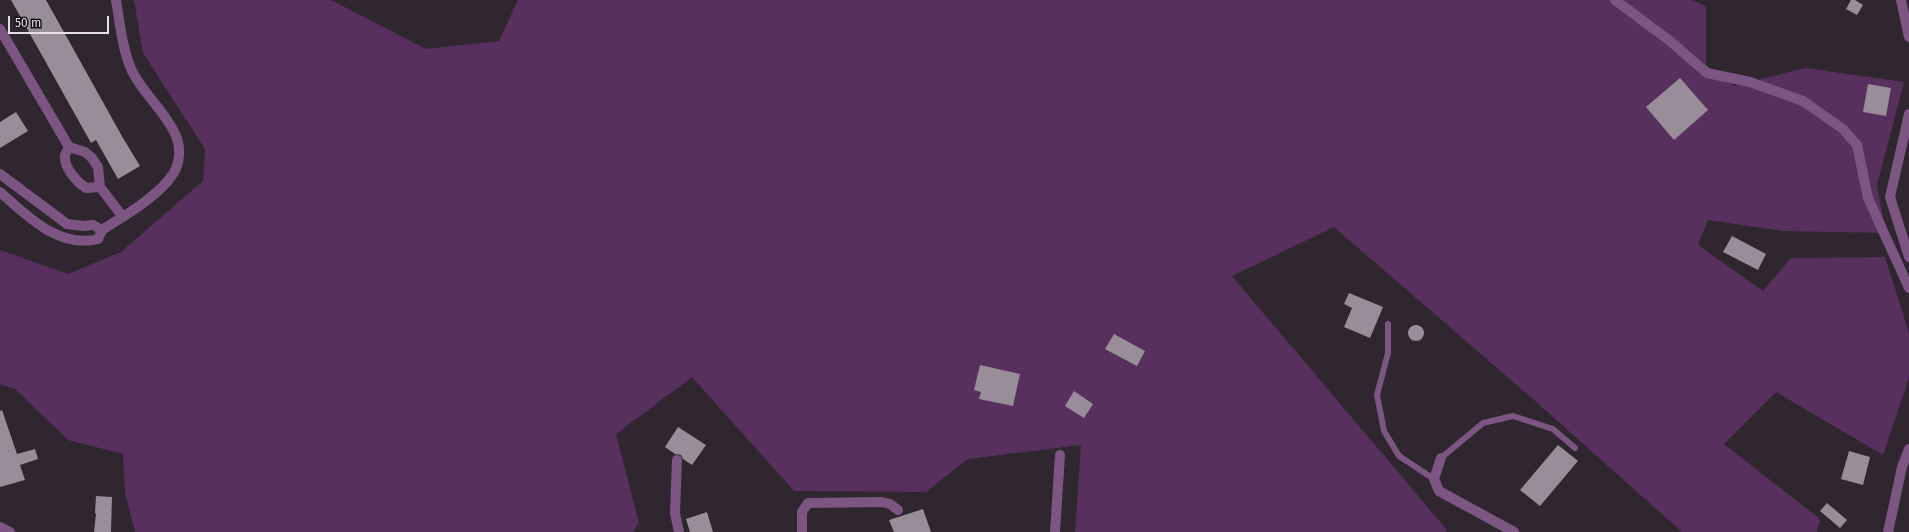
<!DOCTYPE html>
<style>
body{margin:0}
#map{position:relative;width:1909px;height:532px;overflow:hidden;background:#2f2630;font-family:"Fira Sans",sans-serif}
canvas{display:block}
.scale{position:absolute;left:8px;top:16px;width:101px;height:18px;box-sizing:border-box;border:2px solid #e4dee5;border-top:0;padding-left:5px;font-size:12px;line-height:14px;white-space:nowrap;color:#e4dee5;-webkit-text-stroke:3px #151115;paint-order:stroke}
</style>
<div id="map">
<canvas width="1909" height="532"></canvas>
<div class="scale">50 m</div>
</div>
<script>
const ctx = document.querySelector('canvas').getContext('2d');
ctx.lineJoin = 'round';
function fill(path, color) { ctx.fillStyle = color; ctx.fill(path, 'evenodd'); }
function trace(path, color, width, dash) { ctx.strokeStyle = color; ctx.lineWidth = width; ctx.lineCap = dash ? 'butt' : 'round'; ctx.setLineDash(dash || []); ctx.stroke(path); }
fill(new Path2D(`
 M 134,0 L 331,0 L 426,49 L 499,41 L 518,0 L 1692,0 L 1706,6 L 1706,65 L 1734,86 L 1806,68 L 1904,82 L 1877,185 L 1886,233 L 1782,231 L 1708,220 L 1698,245 L 1763,291 L 1791,258 L 1885,257 L 1909,333 L 1909,378 L 1883,455 L 1776,392 L 1724,444 L 1820,519 L 1817,532 L 1682,532 L 1534,400 L 1334,227 L 1232,276 L 1447,530 L 1446,532 L 1075,532 L 1081,445 L 968,459 L 926,492 L 794,491 L 692,377 L 616,434 L 639,523 L 633,532 L 135,532 L 125,493 L 123,454 L 68,440 L 15,389 L 0,384 L 0,250 L 68,274 L 121,252 L 203,181 L 205,149 L 143,53 Z`), '#58305e');
fill(new Path2D(`
 M 11,0 L 46,0 L 123,138 L 140,166 L 118,179 L 96,140 L 91,143 Z
 M 1851,0 L 1855,0 L 1863,5 L 1857,15 L 1846,9 Z
 M 1680,78 L 1708,110 L 1674,140 L 1646,107 Z
 M 1868,84 L 1891,88 L 1886,116 L 1863,112 Z
 M 16,112 L 28,131 L 0,148 L 0,122 Z
 M 1732,236 L 1766,254 L 1758,270 L 1723,252 Z
 M 1349,293 L 1383,307 L 1370,338 L 1344,327 L 1352,308 L 1344,304 Z
 M1408 333a8 8 0 1 1 16 0a8 8 0 1 1-16 0Z
 M 1114,334 L 1145,351 L 1137,366 L 1105,349 Z
 M 980,365 L 1020,374 L 1013,406 L 979,399 L 981,392 L 974,390 Z
 M 1074,391 L 1093,404 L 1084,418 L 1065,406 Z
 M 2,410 L 17,454 L 35,449 L 38,459 L 20,465 L 25,480 L 0,487 L 0,411 Z
 M 678,427 L 706,445 L 692,465 L 683,459 L 681,455 L 675,454 L 665,447 Z
 M 1558,445 L 1578,461 L 1540,506 L 1520,490 Z
 M 1849,451 L 1870,457 L 1863,485 L 1841,479 Z
 M 96,496 L 112,497 L 111,532 L 94,532 L 96,514 L 95,513 Z
 M 1827,503 L 1847,520 L 1840,528 L 1820,511 Z
 M 923,509 L 931,532 L 894,532 L 889,520 Z
 M 707,512 L 713,532 L 690,532 L 686,519 Z`), '#988d99');
trace(new Path2D(`
 M 1388,324 L 1388,353 L 1377,395 L 1384,431 L 1399,456 L 1434,479
 M 1441,458 L 1483,423 L 1513,416 L 1553,429 L 1575,448`), '#7c5582', 6);
trace(new Path2D(`
 M 1615,0 L 1670,41 L 1707,73 L 1750,82 L 1803,101 L 1843,129 L 1857,145 L 1868,198 L 1909,288
 M 0,29 L 69,147
 M 0,174 L 67,224 L 83,226 L 93,225 L 102,230 L 98,239 C 59,249 27,216 0,192
 M 100,187 L 86,188 C 77,182 64,168 65,156 C 65,154 68,149 69,147 L 85,152 L 92,158 L 98,167 L 100,187 L 123,217
 M 102,230 C 124,216 159,196 173,174 C 180,164 181,147 176,136 C 166,112 143,94 132,71 C 122,49 120,23 116,0
 M 1441,458 L 1434,479 L 1439,491 L 1514,532
 M 677,460 L 675,513 L 679,532
 M 802,532 L 802,512 L 808,503 L 882,502 L 890,504 L 898,510
 M 1055,532 L 1060,455`), '#7c5582', 10);
trace(new Path2D(`
 M 1901,0 L 1909,37
 M 1909,114 L 1890,197 L 1909,257
 M 0,527 L 10,532
 M 1888,532 L 1902,467 L 1909,449`), '#7c5582', 10);
</script>
